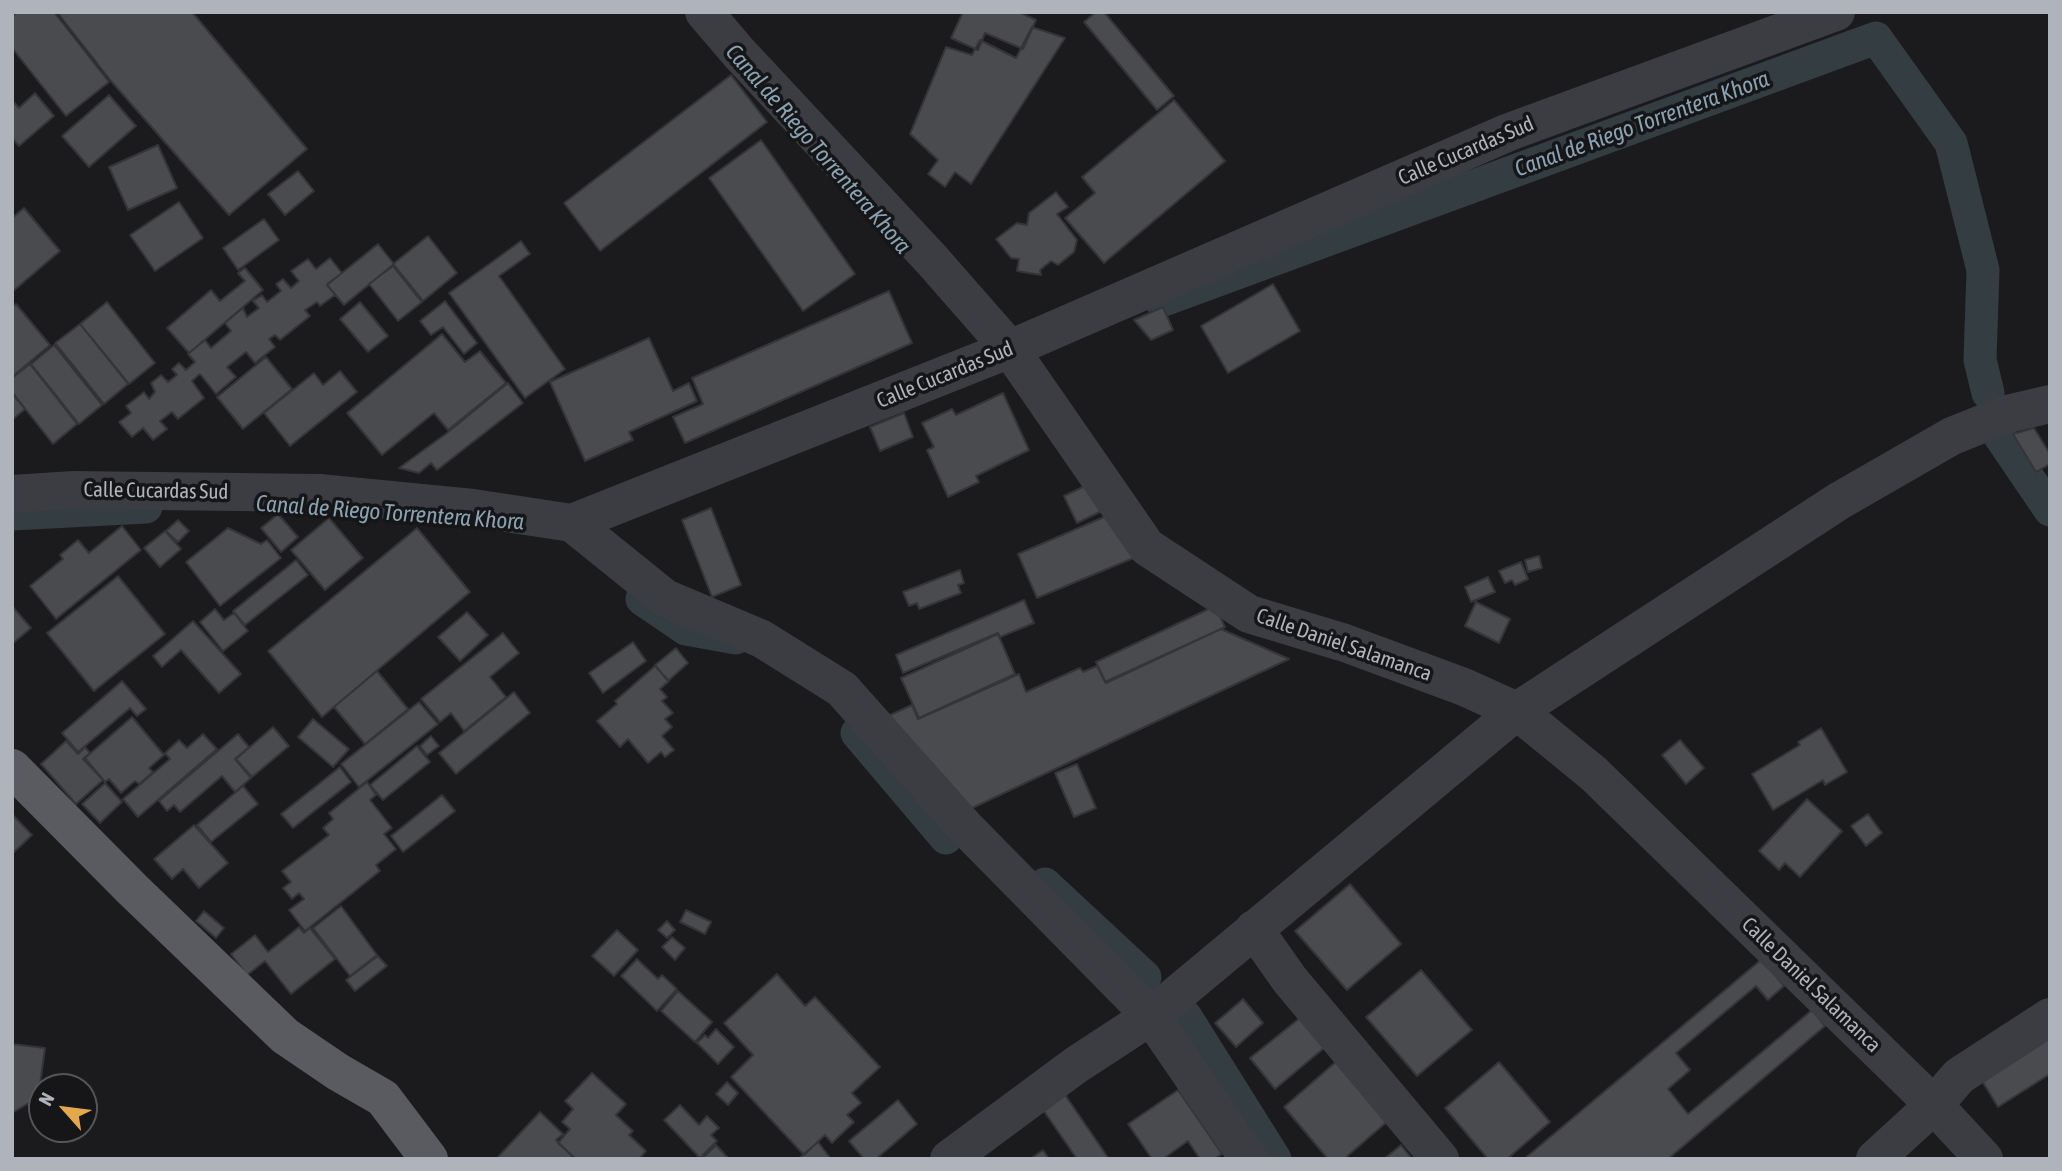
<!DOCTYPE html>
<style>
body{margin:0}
#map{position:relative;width:2062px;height:1171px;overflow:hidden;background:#1b1b1d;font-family:"Asap Condensed",sans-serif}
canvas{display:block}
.frame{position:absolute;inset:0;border:14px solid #afb3bb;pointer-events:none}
.north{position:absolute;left:28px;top:1073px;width:70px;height:70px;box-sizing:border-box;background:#161618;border:2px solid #535559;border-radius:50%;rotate:298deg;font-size:19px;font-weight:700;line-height:28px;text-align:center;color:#afb3bb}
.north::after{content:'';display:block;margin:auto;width:24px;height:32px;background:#e3a74d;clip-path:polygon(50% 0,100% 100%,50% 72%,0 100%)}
</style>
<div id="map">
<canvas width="2062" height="1171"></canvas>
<div class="frame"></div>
<div class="north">N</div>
</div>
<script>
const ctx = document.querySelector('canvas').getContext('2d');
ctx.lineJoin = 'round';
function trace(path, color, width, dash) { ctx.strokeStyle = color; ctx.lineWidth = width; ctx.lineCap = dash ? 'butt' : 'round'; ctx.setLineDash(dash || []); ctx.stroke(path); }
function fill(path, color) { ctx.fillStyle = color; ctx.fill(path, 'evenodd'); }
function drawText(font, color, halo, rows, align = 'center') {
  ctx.font = font + ' "Asap Condensed",sans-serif'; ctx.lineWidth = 7; ctx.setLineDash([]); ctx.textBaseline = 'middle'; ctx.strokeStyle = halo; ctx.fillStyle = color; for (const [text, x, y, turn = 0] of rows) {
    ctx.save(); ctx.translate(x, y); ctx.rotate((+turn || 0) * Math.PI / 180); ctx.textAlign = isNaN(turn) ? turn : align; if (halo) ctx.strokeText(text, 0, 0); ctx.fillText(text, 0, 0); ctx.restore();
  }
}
trace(new Path2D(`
 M 1161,301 L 1876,38 L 1951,143 L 1983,270 L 1980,360 L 1988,393
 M 1999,435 L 2050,510
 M 12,514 L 146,507
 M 642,599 L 686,629 L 736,638
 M 857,733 L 946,838
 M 1045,884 L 1145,977
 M 1179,1010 L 1186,1017 L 1275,1159`), '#343d42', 33);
const building = new Path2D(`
 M 17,12 L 54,12 L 109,82 L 66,116 L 12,48 L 12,16 Z
 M 57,12 L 192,12 L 307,149 L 229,215 L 111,81 Z
 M 963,12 L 1019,12 L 1036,20 L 1023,49 L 985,33 L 978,50 L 951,38 Z
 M 1096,12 L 1104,12 L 1174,96 L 1157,110 L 1084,22 Z
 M 1032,27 L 1065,38 L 971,184 L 955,172 L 945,187 L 928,174 L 938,160 L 910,134 L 946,47 L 972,55 L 980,40 L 1016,58 Z
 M 731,75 L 767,122 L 600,251 L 564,203 Z
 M 35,93 L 54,116 L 19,146 L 12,138 L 12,100 L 19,108 Z
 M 109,95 L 136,126 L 89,167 L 62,136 Z
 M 1174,100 L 1225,161 L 1104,263 L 1065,218 L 1095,193 L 1082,177 Z
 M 761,140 L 855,274 L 803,311 L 709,178 Z
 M 158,145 L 177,188 L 128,210 L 109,167 Z
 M 298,171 L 314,191 L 285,215 L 268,194 Z
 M 1056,192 L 1068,207 L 1057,214 L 1077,240 L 1074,252 L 1058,265 L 1051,261 L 1040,270 L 1041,275 L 1017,271 L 1019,259 L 1011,258 L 996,239 L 1017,223 L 1027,225 L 1029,213 Z
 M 179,202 L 203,238 L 155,271 L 130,235 Z
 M 24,208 L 60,251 L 12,292 L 12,218 Z
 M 264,219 L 279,240 L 238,270 L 223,248 Z
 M 428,236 L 457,273 L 423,301 L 393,264 Z
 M 521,241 L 530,254 L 499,276 L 565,369 L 525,398 L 449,293 Z
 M 378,244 L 394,264 L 344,305 L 327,285 Z
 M 330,258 L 342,273 L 327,284 L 335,295 L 320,306 L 317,302 L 305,310 L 310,316 L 280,340 L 275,335 L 269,339 L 275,347 L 255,363 L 246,352 L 227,367 L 236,377 L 216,394 L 200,374 L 192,381 L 204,398 L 178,419 L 172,412 L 160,421 L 167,429 L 153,440 L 143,428 L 132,437 L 119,422 L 131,413 L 126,406 L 144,392 L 149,399 L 155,392 L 151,383 L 161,375 L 168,382 L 177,375 L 172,369 L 179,363 L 186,370 L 195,362 L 188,354 L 205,340 L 211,348 L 231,331 L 225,323 L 243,308 L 247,317 L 259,308 L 253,301 L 262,295 L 267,302 L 281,291 L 276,284 L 283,279 L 291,288 L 299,281 L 291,271 L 308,259 L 316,269 Z
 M 393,266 L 422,302 L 398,321 L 369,284 Z
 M 245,268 L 263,290 L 189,353 L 167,328 L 211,290 L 220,301 L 245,281 L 238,273 Z
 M 1273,284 L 1300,331 L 1228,373 L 1201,326 Z
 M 889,291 L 912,343 L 685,443 L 673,417 L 703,404 L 692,378 Z
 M 445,301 L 477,343 L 464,354 L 443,327 L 431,335 L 420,321 Z
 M 107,302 L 155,363 L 129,384 L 80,324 Z
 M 360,302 L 388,336 L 368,352 L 340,319 Z
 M 16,304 L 50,345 L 12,377 L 12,307 Z
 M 1163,307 L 1173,330 L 1151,340 L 1134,320 Z
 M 80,324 L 128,384 L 104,404 L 55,343 Z
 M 442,334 L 465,362 L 480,351 L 506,383 L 448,430 L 434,413 L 382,455 L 347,413 Z
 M 649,338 L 673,391 L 689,383 L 697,401 L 629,432 L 633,440 L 585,461 L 550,382 Z
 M 54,345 L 102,405 L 79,424 L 31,364 Z
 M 266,357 L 292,389 L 243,429 L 217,397 Z
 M 30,364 L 77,424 L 53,444 L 12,392 L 12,378 Z
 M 340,371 L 357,392 L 290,446 L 264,413 L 314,373 L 323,385 Z
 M 508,383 L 523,403 L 437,470 L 431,463 L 419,473 L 399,468 L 447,433 Z
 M 12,393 L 25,409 L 12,420 Z
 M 1003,393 L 1029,450 L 976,476 L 979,482 L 948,497 L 927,450 L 934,447 L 922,423 L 952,409 L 956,415 Z
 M 904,413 L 913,437 L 880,451 L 870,427 Z
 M 2034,428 L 2050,454 L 2050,464 L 2036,472 L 2013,434 Z
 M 1091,483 L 1104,510 L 1077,523 L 1064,496 Z
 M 711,508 L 741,585 L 712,597 L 682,520 Z
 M 278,514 L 298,537 L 281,552 L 261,528 Z
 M 1111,514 L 1136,557 L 1037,598 L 1018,554 Z
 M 329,518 L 363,558 L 325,590 L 291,550 Z
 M 178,520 L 189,531 L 178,542 L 166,531 Z
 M 122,526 L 141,550 L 56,619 L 30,586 L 63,559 L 60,555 L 78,540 L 89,553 Z
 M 228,528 L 261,544 L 267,540 L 281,558 L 220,606 L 186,562 Z
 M 417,528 L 470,592 L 322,717 L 268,651 Z
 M 165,531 L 181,549 L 160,567 L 144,548 Z
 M 1539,556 L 1542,568 L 1528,572 L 1525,560 Z
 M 296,560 L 308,575 L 245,625 L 233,611 Z
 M 1521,562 L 1528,579 L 1515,585 L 1512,580 L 1505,583 L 1499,571 Z
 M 960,570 L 964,583 L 958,585 L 961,593 L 919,609 L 917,603 L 909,606 L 903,592 Z
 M 118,576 L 165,634 L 94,691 L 47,633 Z
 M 1488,577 L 1495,592 L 1471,602 L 1465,587 Z
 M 1024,600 L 1034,623 L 1000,637 L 998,633 L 903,673 L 896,655 Z
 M 1476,602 L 1510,619 L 1499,643 L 1465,626 Z
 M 12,606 L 31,628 L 12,644 Z
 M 1215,606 L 1225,627 L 1106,683 L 1096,662 Z
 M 215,609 L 224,620 L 234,613 L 248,631 L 223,651 L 200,622 Z
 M 467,612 L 488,635 L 460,661 L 438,637 Z
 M 193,621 L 241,674 L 219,693 L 181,650 L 162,667 L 153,656 Z
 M 1221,629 L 1289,659 L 968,810 L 888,716 L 912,705 L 918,719 L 1019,674 L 1026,692 L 1080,668 L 1083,672 L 1097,666 L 1105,682 Z
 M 503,633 L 519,653 L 490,677 L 506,697 L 464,731 L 451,713 L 440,722 L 421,699 Z
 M 998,634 L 1015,674 L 919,718 L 901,678 Z
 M 633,642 L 646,661 L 603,693 L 589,673 Z
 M 676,648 L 688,663 L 668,681 L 655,665 Z
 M 655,666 L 669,681 L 660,689 L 667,697 L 662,701 L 673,713 L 665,719 L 672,727 L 662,736 L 674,750 L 665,757 L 661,752 L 648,763 L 628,739 L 620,747 L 597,721 L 617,704 L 615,701 Z
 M 377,671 L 408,709 L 365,744 L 334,707 Z
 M 122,681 L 146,709 L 137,716 L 130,708 L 78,752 L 62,733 Z
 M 514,692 L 530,713 L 456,774 L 439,753 Z
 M 419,702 L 438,724 L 359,787 L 341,764 Z
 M 132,717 L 164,755 L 149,768 L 153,772 L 139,784 L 135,781 L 121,793 L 109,779 L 105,782 L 85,758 Z
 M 313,719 L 349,749 L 333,767 L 298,737 Z
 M 273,727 L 289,746 L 252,777 L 236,759 Z
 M 1821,728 L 1847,772 L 1825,785 L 1823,780 L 1773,810 L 1752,774 L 1800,745 L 1798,742 Z
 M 203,734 L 217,749 L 138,817 L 123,799 L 170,759 L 165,753 L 179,740 L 187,748 Z
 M 238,734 L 249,747 L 235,759 L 251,778 L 235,792 L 222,776 L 180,812 L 174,805 L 167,811 L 159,801 Z
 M 431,736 L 439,746 L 427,755 L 420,746 Z
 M 1680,740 L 1704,768 L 1686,784 L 1662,755 Z
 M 66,741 L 78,754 L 85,747 L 90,753 L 83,759 L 103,780 L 76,804 L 41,764 Z
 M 417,746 L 430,762 L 383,800 L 370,785 Z
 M 1077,764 L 1096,808 L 1074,817 L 1055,773 Z
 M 340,767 L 351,782 L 293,828 L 281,814 Z
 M 367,782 L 376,795 L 370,800 L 392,828 L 384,834 L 396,849 L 376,865 L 380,871 L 305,931 L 289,910 L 304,899 L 299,893 L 292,899 L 283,888 L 291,882 L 282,871 L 329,835 L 323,828 L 333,819 L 329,813 Z
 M 105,783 L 122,802 L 100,823 L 82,804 Z
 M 243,786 L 258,804 L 211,842 L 197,825 Z
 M 442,795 L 455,811 L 403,852 L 391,836 Z
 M 1807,799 L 1842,831 L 1800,877 L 1785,863 L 1779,870 L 1759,851 Z
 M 12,814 L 32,835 L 12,854 Z
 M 1868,814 L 1882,833 L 1866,846 L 1851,826 Z
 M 194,825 L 228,863 L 199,888 L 183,869 L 172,879 L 154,859 Z
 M 1350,884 L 1401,944 L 1347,990 L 1295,931 Z
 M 341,906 L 377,955 L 350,976 L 313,928 Z
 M 686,910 L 711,922 L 705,934 L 680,922 Z
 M 204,911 L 224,928 L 216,938 L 196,921 Z
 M 667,921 L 675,930 L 667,938 L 658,930 Z
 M 299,927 L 304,933 L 310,928 L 335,959 L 291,994 L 265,961 L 247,975 L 231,954 L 255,935 L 268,952 Z
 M 617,930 L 638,950 L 614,976 L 592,956 Z
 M 672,937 L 685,948 L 675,960 L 662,947 Z
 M 378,956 L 387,966 L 355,991 L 346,980 Z
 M 637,959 L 658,979 L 662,975 L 677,989 L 657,1011 L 621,976 Z
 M 1762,959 L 1784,986 L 1768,1000 L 1756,986 L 1676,1053 L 1690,1070 L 1668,1089 L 1688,1114 L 1812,1010 L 1825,1026 L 1668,1159 L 1524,1159 Z
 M 1421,970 L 1472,1030 L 1417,1076 L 1366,1017 Z
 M 777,974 L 805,1006 L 815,997 L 880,1067 L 852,1093 L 861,1103 L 847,1115 L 854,1122 L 832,1143 L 825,1135 L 804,1155 L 731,1077 L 753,1055 L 724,1023 Z
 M 678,991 L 712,1022 L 695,1042 L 661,1011 Z
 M 1243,999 L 1263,1023 L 1236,1047 L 1215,1023 Z
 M 1306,1013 L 1330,1043 L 1275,1089 L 1250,1058 Z
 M 716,1029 L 734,1047 L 718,1064 L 697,1043 L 705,1035 L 708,1038 Z
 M 2050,1037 L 2050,1074 L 1998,1107 L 1982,1081 Z
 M 12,1044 L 45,1048 L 40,1085 L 42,1095 L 12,1113 Z
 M 1338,1060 L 1389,1120 L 1344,1159 L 1328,1159 L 1284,1107 Z
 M 1499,1062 L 1550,1122 L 1507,1159 L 1488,1159 L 1445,1108 Z
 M 592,1073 L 626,1104 L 616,1115 L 633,1131 L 629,1135 L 646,1151 L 639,1159 L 576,1159 L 558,1143 L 570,1129 L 562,1122 L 573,1109 L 565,1101 Z
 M 727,1082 L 738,1093 L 728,1105 L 716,1094 Z
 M 1059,1086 L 1109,1159 L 1077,1159 L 1037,1101 Z
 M 1178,1090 L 1222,1154 L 1214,1159 L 1200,1159 L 1188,1141 L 1163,1159 L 1152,1159 L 1128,1124 Z
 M 898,1100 L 917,1124 L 876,1159 L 864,1159 L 849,1141 Z
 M 680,1105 L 699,1125 L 707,1116 L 719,1128 L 711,1135 L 717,1141 L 700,1158 L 664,1120 Z
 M 540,1112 L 563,1134 L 556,1140 L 572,1156 L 569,1159 L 496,1159 Z
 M 818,1142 L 831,1159 L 798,1159 Z
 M 716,1145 L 729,1159 L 702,1159 Z
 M 1401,1145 L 1412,1159 L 1384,1159 Z
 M 1043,1150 L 1049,1159 L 1030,1159 Z`);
fill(building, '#4a4b4f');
trace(building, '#353539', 2);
trace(new Path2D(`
 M 704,12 L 739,53 L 932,260 L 1010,349 L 1147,547 L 1249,614 L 1345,643 L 1464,687 L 1517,711 L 1594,774 L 1934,1105 L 1984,1159
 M 12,494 L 74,490 L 319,493 L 473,508 L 572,523 L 1010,349 L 1509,132 L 1836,12
 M 572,523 L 665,598 L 762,639 L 842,689 L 964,826 L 1151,1016 L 1249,1159
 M 1254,929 L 1290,980 L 1440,1159
 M 949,1159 L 1076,1065 L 1151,1016 L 1517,711 L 1839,501 L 1952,436 L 2007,414 L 2050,404
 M 1875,1159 L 1934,1105 L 1959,1076 L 2050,1017`), '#3c3d42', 38);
trace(new Path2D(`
 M 12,768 L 133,890 L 285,1036 L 338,1072 L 383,1098 L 429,1159`), '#595b60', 38);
drawText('21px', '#afb3bb', '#161618', [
 ["Calle Cucardas Sud",1466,151,-23],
 ["Calle Cucardas Sud",945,375,-22],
 ["Calle Cucardas Sud",156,491,1],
 ["Calle Daniel Salamanca",1344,645,19],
 ["Calle Daniel Salamanca",1811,985,44]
]);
drawText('italic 23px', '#8aa2b2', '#161618', [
 ["Canal de Riego Torrentera Khora",1642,124,-20],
 ["Canal de Riego Torrentera Khora",818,149,49],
 ["Canal de Riego Torrentera Khora",390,513,4]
]);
</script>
